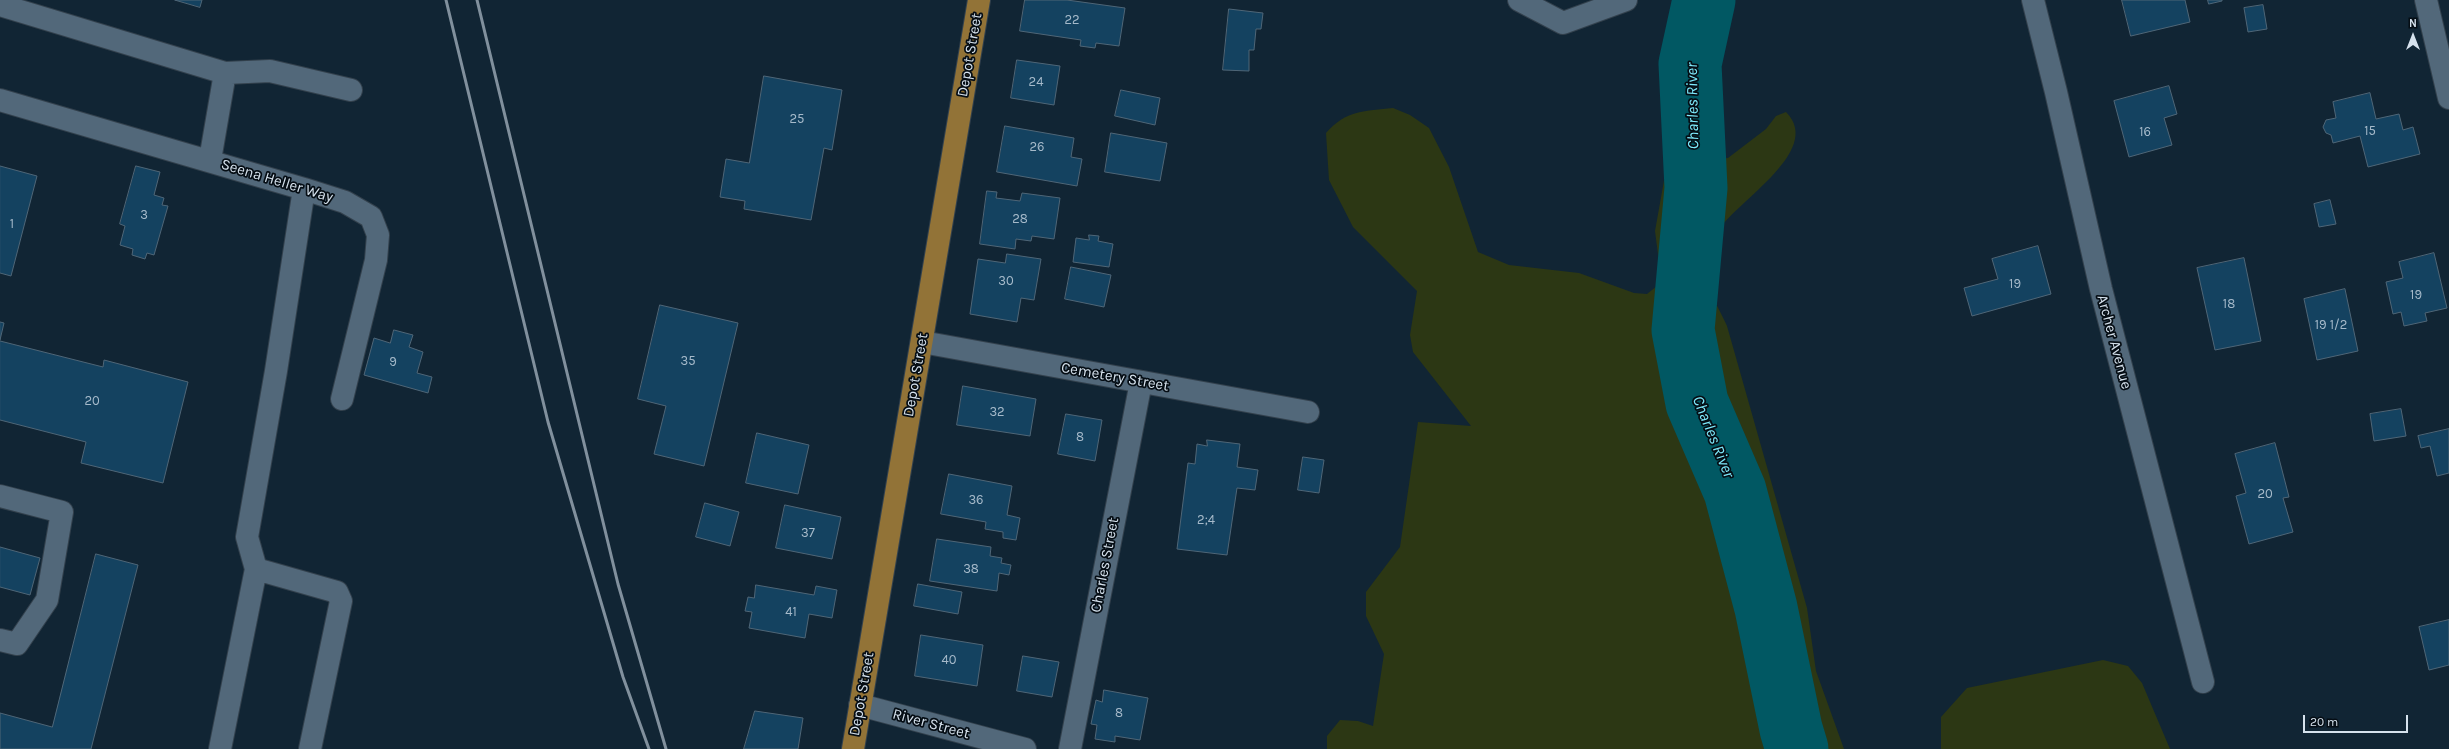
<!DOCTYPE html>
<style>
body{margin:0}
#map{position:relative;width:2449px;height:749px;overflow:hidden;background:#112534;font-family:Karla,sans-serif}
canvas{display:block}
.north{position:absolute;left:2393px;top:16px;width:40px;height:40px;-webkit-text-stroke:3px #050d14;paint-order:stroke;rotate:0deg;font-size:11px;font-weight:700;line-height:16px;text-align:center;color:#d6e2ed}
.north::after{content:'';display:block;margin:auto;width:14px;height:18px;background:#d6e2ed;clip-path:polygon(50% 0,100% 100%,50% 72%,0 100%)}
.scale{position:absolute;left:2303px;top:715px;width:105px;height:18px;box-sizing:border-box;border:2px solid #d6e2ed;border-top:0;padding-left:5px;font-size:12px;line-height:14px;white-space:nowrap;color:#d6e2ed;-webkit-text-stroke:3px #050d14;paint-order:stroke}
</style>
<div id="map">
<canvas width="2449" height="749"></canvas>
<div class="north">N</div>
<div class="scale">20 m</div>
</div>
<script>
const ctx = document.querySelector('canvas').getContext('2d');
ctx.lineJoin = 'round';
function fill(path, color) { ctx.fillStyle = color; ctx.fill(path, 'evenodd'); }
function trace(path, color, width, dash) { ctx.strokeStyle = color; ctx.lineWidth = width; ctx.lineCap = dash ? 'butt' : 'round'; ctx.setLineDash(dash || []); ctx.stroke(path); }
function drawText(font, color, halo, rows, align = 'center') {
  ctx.font = font + ' Karla,sans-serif'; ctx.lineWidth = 3.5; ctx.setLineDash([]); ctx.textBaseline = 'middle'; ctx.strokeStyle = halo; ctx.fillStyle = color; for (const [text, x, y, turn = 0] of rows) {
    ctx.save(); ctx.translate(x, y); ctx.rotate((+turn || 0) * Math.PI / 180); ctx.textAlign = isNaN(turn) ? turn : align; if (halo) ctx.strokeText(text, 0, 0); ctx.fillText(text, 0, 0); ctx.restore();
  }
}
fill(new Path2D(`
 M 1393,108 L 1410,115 L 1429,128 L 1449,167 L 1478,252 L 1509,265 L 1579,273 L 1634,293 L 1647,294 L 1657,286 L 1660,270 L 1655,231 L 1665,175 L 1674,166 L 1693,161 L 1728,158 L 1766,129 L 1776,116 L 1786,112 C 1826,152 1729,205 1715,236 C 1711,245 1706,265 1707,275 C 1708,293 1720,310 1727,326 L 1807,608 L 1816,671 L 1844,749 L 1327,749 L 1327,736 L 1340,720 L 1358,721 L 1373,726 L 1384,654 L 1366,616 L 1366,592 L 1400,547 L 1418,422 L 1471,426 L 1413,352 L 1410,335 L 1417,291 L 1353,227 L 1329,180 L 1326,133 C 1346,110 1365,111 1393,108 Z
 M 2103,660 L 2128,666 L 2142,683 L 2170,749 L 1941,749 L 1941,717 L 1967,688 Z`), '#2c3714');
trace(new Path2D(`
 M 1704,0 L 1690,64 L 1696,188 L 1683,330 L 1697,403 L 1735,491 L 1766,608 L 1791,729 L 1797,749`), '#015863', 63);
const building = new Path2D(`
 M 175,0 L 202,0 L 200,7 Z
 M 1025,0 L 1067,0 L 1125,8 L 1119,46 L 1096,43 L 1095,48 L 1080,46 L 1081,40 L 1020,31 Z
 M 2122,0 L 2185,0 L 2190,22 L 2131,36 Z
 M 2208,0 L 2222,0 L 2222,1 L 2209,4 Z
 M 2263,5 L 2267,29 L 2248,32 L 2244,8 Z
 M 1229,9 L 1263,13 L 1261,29 L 1256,29 L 1254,50 L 1249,50 L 1249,71 L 1223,70 Z
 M 1017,60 L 1060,66 L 1054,105 L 1011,98 Z
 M 764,76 L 842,90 L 832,150 L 824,148 L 811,220 L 744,209 L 745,201 L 720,197 L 726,159 L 749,163 Z
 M 2169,86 L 2177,114 L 2164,118 L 2172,145 L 2129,157 L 2114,101 Z
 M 1121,90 L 1160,98 L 1155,125 L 1115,116 Z
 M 2370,93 L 2376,119 L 2399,114 L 2403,130 L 2413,127 L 2420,154 L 2368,167 L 2360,136 L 2333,143 L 2331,135 L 2326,133 L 2323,127 L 2326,120 L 2336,118 L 2333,102 Z
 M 1005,126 L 1074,138 L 1071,157 L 1082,159 L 1077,186 L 997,172 Z
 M 1111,133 L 1167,143 L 1160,181 L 1105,172 Z
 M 0,166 L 37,176 L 11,276 L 0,273 Z
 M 136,166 L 160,172 L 154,195 L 164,198 L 162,205 L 168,206 L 154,255 L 147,253 L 145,259 L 132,255 L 133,249 L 120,245 L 125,226 L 120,224 Z
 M 987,191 L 997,192 L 996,198 L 1020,201 L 1022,193 L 1060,198 L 1054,239 L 1032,236 L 1031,241 L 1016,239 L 1015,249 L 980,244 Z
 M 2330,200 L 2336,224 L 2319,227 L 2314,204 Z
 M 1089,235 L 1099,236 L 1098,241 L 1113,244 L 1109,267 L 1073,262 L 1076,238 L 1089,240 Z
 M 2038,246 L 2051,294 L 1972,316 L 1964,288 L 1998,279 L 1992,259 Z
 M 2434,253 L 2447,308 L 2425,313 L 2427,321 L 2404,326 L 2401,312 L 2393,314 L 2386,282 L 2403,278 L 2399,262 Z
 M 1007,254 L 1041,259 L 1034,300 L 1021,298 L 1017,322 L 970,314 L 978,259 L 1005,263 Z
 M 2244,258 L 2261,341 L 2215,350 L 2197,268 Z
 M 1071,267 L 1111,275 L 1104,307 L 1065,299 Z
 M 2345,289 L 2358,351 L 2317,360 L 2304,299 Z
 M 660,305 L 738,323 L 704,466 L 654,454 L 666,406 L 638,399 Z
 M 0,322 L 4,323 L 0,340 Z
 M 394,330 L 413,335 L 409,347 L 423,352 L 417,373 L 432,377 L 428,393 L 364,375 L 374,338 L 390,343 Z
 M 0,341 L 103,367 L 104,360 L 188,382 L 163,483 L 81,463 L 86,442 L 0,420 Z
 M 963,386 L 1036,399 L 1030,436 L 957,425 Z
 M 2401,409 L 2406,436 L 2374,441 L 2370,414 Z
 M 1066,414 L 1102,420 L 1095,461 L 1058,454 Z
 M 2449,429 L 2449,473 L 2437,476 L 2430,446 L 2421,448 L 2418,436 Z
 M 757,433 L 809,445 L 798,494 L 746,483 Z
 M 1207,440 L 1240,444 L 1237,467 L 1258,470 L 1255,490 L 1237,488 L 1227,555 L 1177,549 L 1188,463 L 1195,464 L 1197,444 L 1207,446 Z
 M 2275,443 L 2289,497 L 2283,498 L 2293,532 L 2249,544 L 2236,496 L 2246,493 L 2235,454 Z
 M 1303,457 L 1324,460 L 1319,493 L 1298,490 Z
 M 949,474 L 1012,486 L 1007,515 L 1020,518 L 1016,540 L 1003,538 L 1003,532 L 985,529 L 986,522 L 941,514 Z
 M 705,503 L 739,512 L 730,546 L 696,537 Z
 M 785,505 L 841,517 L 832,559 L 776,548 Z
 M 937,539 L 991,547 L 990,556 L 1002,558 L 1001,563 L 1011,565 L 1009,575 L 999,573 L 997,591 L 930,581 Z
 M 0,547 L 40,558 L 30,595 L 0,587 Z
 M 96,554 L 138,565 L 91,749 L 0,749 L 0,713 L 52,727 Z
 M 918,584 L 962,592 L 958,614 L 914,606 Z
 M 756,585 L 814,595 L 816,586 L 837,590 L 832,618 L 809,614 L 805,638 L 749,628 L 752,612 L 745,611 L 748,597 L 754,598 Z
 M 2449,620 L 2449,665 L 2429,670 L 2419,627 Z
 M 921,635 L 983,645 L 977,686 L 915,676 Z
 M 1023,656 L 1059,662 L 1052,697 L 1017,691 Z
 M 1104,690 L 1148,698 L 1140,740 L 1115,736 L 1115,742 L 1095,739 L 1097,725 L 1091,724 L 1096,700 L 1102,702 Z
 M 755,711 L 803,718 L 798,749 L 744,749 Z`);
fill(building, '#144260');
trace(building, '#4f6677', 1);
const minor = new Path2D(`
 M 1519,0 L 1563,23 L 1626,0
 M 2033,0 L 2056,92 L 2101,289 L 2203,682
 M 2426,0 L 2449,98
 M 0,5 L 225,73 L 210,160
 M 225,73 L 270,71 L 351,90
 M 0,100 L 304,189 L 345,202 L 371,217 L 378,235 L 376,260 L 342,399
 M 922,342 L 1308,412
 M 0,496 L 62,512 L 47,600 L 17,644 L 0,640
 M 256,569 L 337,592 L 341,601 L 310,749
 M 860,705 L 1025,749
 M 220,749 L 256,569 L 247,537 L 276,371 L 304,189
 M 1070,749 L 1141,382`);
const major = new Path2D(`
 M 853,749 L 979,0`);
trace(minor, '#33414d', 24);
trace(major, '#33414d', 24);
trace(minor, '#52687a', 22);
trace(major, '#927337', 22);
trace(new Path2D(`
 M 446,0 L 548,422 L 623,677 L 649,749
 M 477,0 L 618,584 L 666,749`), '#81909d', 3);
drawText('13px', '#a6baca', null, [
 ["22",1072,20],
 ["24",1036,82],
 ["25",797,119],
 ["15",2370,131],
 ["16",2145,132],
 ["26",1037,147],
 ["3",144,215],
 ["28",1020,219],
 ["1",12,224],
 ["30",1006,281],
 ["19",2015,284],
 ["19",2416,295],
 ["18",2229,304],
 ["19 1/2",2331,325],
 ["35",688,361],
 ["9",393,362],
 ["20",92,401],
 ["32",997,412],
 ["8",1080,437],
 ["20",2265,494],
 ["36",976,500],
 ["2;4",1206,520],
 ["37",808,533],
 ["38",971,569],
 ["41",791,612],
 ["40",949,660],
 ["8",1119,713]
]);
drawText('15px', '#d6e2ed', '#050d14', [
 ["Depot Street",970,55,-80],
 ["Seena Heller Way",277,181,17],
 ["Archer Avenue",2114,342,75],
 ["Depot Street",916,375,-80],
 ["Cemetery Street",1115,377,10],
 ["Charles Street",1105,565,-79],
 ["Depot Street",862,694,-80],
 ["River Street",931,724,15]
]);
drawText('italic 16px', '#7eeafc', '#050d14', [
 ["Charles River",1693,106,-91],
 ["Charles River",1713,437,68]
]);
</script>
